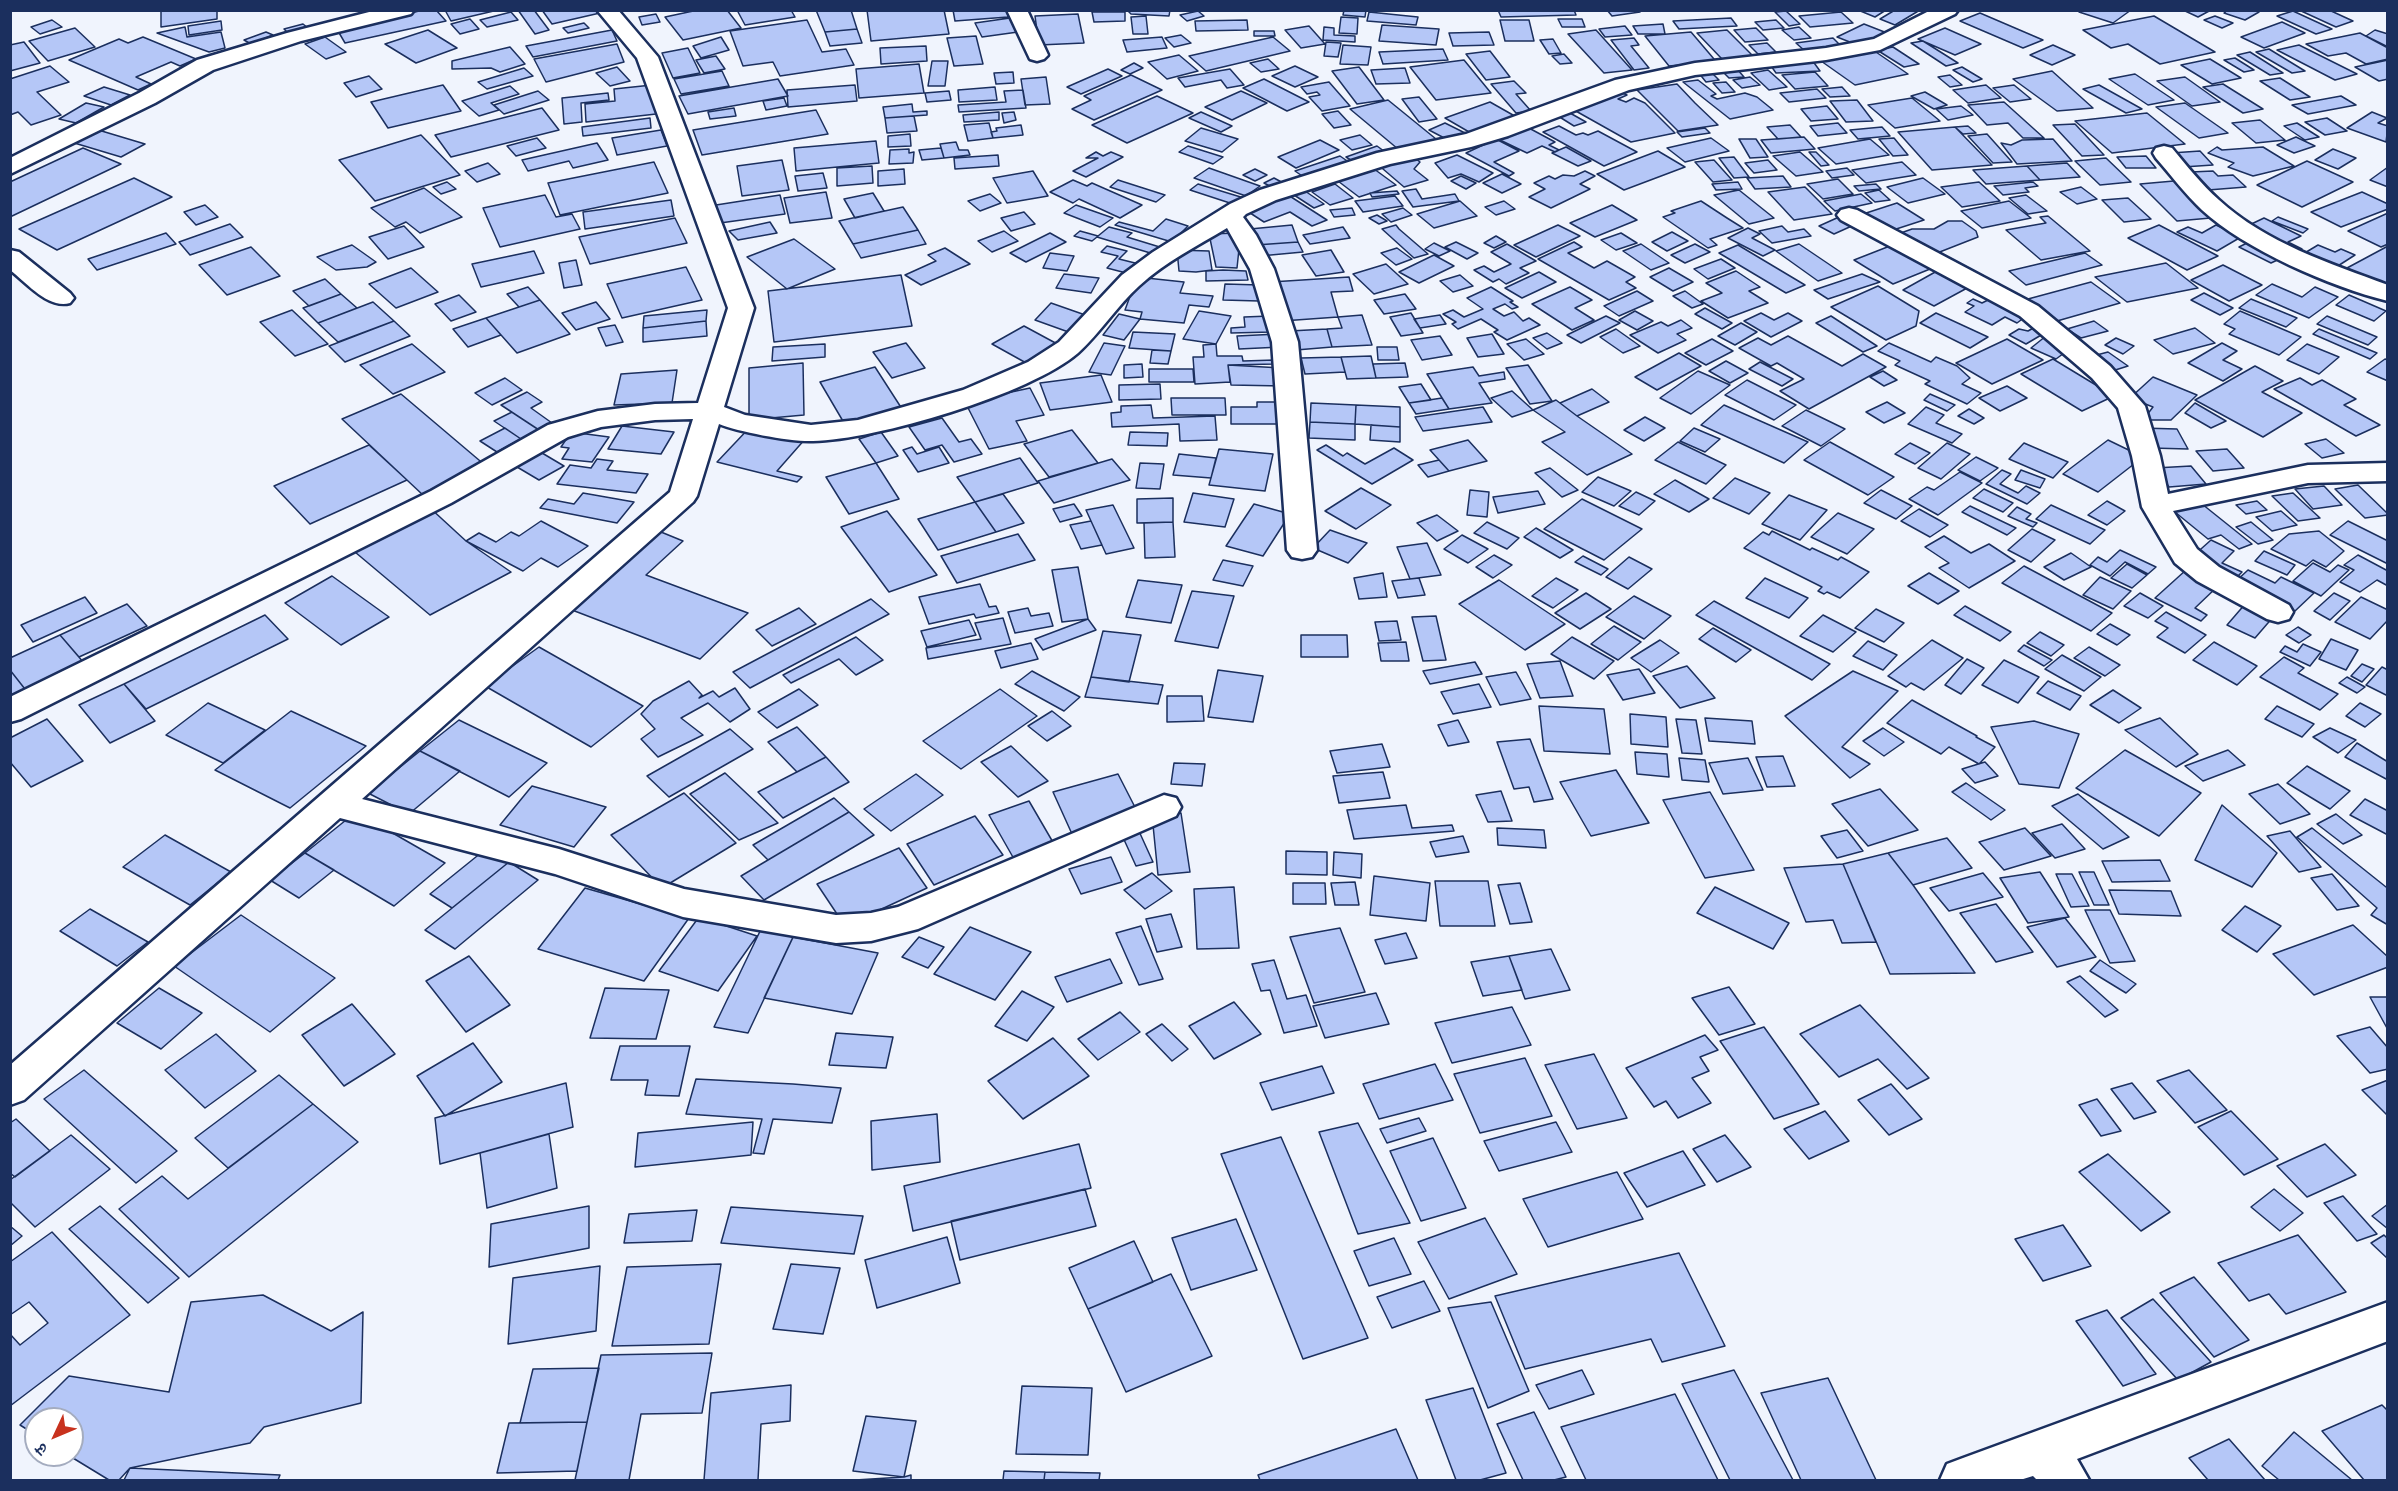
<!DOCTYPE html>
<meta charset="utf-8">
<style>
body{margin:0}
#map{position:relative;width:2398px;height:1491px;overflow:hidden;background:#f0f4fd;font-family:Dekko,"Playpen Sans Deva",sans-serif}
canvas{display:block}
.frame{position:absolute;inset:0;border:12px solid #1b2f5e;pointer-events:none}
.north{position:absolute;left:24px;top:1407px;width:60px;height:60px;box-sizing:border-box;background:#fff;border:2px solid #a4acbf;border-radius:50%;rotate:226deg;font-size:16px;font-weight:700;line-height:24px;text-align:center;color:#1b2f5e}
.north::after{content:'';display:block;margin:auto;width:21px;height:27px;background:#c8321e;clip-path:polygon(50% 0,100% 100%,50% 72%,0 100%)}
</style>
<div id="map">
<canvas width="2398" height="1491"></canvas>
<div class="frame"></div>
<div class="north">उ</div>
</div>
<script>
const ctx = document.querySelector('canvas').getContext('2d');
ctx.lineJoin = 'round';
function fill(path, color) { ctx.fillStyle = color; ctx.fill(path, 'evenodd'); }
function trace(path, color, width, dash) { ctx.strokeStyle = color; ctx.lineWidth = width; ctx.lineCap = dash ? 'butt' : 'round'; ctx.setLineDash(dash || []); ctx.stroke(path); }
const building = new Path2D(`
 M 161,10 L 217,10 L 217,19 L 161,27 Z
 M 423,10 L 436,10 L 446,21 L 345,43 L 338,31 Z
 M 445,10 L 498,10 L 451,21 Z
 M 518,10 L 534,10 L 549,30 L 535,34 Z
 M 542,10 L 598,10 L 600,13 L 552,24 Z
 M 698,10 L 727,10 L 741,28 L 683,40 L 665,17 Z
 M 737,10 L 791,10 L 795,17 L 745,25 Z
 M 816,10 L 851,10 L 857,29 L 825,32 Z
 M 867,10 L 944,10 L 949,34 L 871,41 Z
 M 953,10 L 1007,10 L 1008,17 L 955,21 Z
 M 1127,10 L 1170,10 L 1169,16 L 1131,14 Z
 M 1344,10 L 1366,10 L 1365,17 L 1343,15 Z
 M 1498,10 L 1574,10 L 1576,15 L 1501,17 Z
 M 1607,10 L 1638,10 L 1640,12 L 1612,16 Z
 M 1858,10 L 1886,10 L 1875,17 Z
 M 1895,10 L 1920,10 L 1895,25 L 1880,19 Z
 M 2082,10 L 2131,10 L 2113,23 L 2079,12 Z
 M 2183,10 L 2211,10 L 2198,17 Z
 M 2228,10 L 2254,10 L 2259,12 L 2245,20 L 2224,13 Z
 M 2299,10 L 2329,10 L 2353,21 L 2336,27 Z
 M 1198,11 L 1204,16 L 1187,21 L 1180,15 Z
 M 1786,11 L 1800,24 L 1789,26 L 1775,12 Z
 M 2293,11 L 2332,29 L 2316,34 L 2277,16 Z
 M 511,12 L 518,20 L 487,27 L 480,20 Z
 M 1092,12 L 1125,12 L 1125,21 L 1094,22 Z
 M 1369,12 L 1418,17 L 1416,25 L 1367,21 Z
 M 1841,12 L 1853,23 L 1810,27 L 1799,16 Z
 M 1980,13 L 2043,40 L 2023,48 L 1960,21 Z
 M 656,14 L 660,22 L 642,25 L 639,17 Z
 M 1078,14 L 1084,43 L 1039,45 L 1035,16 Z
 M 1146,16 L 1148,34 L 1133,34 L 1131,17 Z
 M 2154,16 L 2215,52 L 2160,64 L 2128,44 L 2111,48 L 2083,30 Z
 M 2215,16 L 2233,23 L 2222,28 L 2204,20 Z
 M 1341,17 L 1358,18 L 1357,34 L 1339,33 Z
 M 1010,18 L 1018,32 L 982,37 L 975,23 Z
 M 1731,18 L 1737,26 L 1679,29 L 1673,21 Z
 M 470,19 L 479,29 L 460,34 L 451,24 Z
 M 1558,19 L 1582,19 L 1585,27 L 1562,27 Z
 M 52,20 L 62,27 L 40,34 L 31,27 Z
 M 807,20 L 822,52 L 846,49 L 854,65 L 780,76 L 773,62 L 743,66 L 730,31 Z
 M 1247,20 L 1248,30 L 1196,31 L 1195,21 Z
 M 1500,20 L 1529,20 L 1534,41 L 1505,41 Z
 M 1776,20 L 1784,28 L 1763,30 L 1755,22 Z
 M 221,21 L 222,30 L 189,35 L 188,26 Z
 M 2282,22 L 2305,33 L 2264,48 L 2241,37 Z
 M 584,23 L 589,28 L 568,33 L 563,28 Z
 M 303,24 L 308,28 L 288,33 L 284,29 Z
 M 1663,24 L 1665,34 L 1638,34 L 1633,26 Z
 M 1864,24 L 1887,33 L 1860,46 L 1837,37 Z
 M 1382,25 L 1439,29 L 1436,45 L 1379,41 Z
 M 1309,26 L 1325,44 L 1301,48 L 1285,30 Z
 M 1625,26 L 1632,35 L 1605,37 L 1599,29 Z
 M 185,27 L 187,37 L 221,32 L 225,48 L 209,52 L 157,33 Z
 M 1324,27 L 1334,28 L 1334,35 L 1355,36 L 1355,42 L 1323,40 Z
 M 1799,27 L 1811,38 L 1794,40 L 1782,30 Z
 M 75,28 L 95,47 L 48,61 L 29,41 Z
 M 1756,28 L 1768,40 L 1745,42 L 1734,30 Z
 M 1945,28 L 1981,44 L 1955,55 L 1918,39 Z
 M 857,29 L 862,43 L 830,46 L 825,32 Z
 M 428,30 L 457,48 L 416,63 L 385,44 Z
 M 612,30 L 617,41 L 533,57 L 526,46 Z
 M 1596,30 L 1632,70 L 1604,73 L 1568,34 Z
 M 1727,30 L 1753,56 L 1722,59 L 1697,33 Z
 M 2375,30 L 2388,34 L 2388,47 L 2366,36 Z
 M 1254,31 L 1274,31 L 1275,36 L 1254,36 Z
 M 266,32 L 273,35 L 251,44 L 244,40 Z
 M 1489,32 L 1494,45 L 1453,46 L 1449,33 Z
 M 1691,32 L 1714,59 L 1712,62 L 1669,66 L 1645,36 Z
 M 2360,33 L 2388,48 L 2388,59 L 2366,64 L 2346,53 L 2328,56 L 2306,44 Z
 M 1181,35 L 1191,43 L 1174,47 L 1165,38 Z
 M 976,36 L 983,64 L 954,66 L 947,38 Z
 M 143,37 L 196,59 L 180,66 L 171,62 L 136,77 L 151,84 L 138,90 L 69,60 L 119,39 L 128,43 Z
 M 325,37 L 346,52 L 326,59 L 305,44 Z
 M 721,37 L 729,50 L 701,58 L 693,46 Z
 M 1162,37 L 1167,48 L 1127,52 L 1123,40 Z
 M 1273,37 L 1290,51 L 1206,71 L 1189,56 Z
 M 1634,38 L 1639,45 L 1631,46 L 1649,68 L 1634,70 L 1611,40 Z
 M 1833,38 L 1843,48 L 1806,52 L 1796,43 Z
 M 1553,39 L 1561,53 L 1549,54 L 1540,40 Z
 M 1923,41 L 1958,63 L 1946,66 L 1911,43 Z
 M 24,42 L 40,63 L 10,71 L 10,45 Z
 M 1326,42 L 1341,43 L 1338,57 L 1324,56 Z
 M 1767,43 L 1776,52 L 1758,54 L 1749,45 Z
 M 617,44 L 624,62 L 546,82 L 534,59 Z
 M 1343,45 L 1371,47 L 1368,65 L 1340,64 Z
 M 2053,45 L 2075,55 L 2052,65 L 2030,55 Z
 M 2299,45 L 2357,74 L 2335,80 L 2277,50 Z
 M 926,46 L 927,61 L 881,64 L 880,48 Z
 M 510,47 L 525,64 L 500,72 L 491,68 L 452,69 L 452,61 Z
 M 1893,47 L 1919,64 L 1904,67 L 1877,50 Z
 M 688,48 L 700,73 L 673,78 L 662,53 Z
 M 1443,49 L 1448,60 L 1383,64 L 1379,52 Z
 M 2269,49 L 2305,71 L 2292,73 L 2256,52 Z
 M 1873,50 L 1908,74 L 1855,85 L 1821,61 Z
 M 1490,51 L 1510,77 L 1486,80 L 1466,54 Z
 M 2250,52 L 2283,73 L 2270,75 L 2237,55 Z
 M 1564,54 L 1572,63 L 1560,64 L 1552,56 Z
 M 1179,55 L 1198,71 L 1167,79 L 1148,62 Z
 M 716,56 L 725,69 L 704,73 L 696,60 Z
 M 2235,58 L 2254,70 L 2244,72 L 2224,60 Z
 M 1268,59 L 1279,69 L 1261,72 L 1250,63 Z
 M 2210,59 L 2241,78 L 2212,84 L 2181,65 Z
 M 1464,60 L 1491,93 L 1436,100 L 1410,67 Z
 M 1812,60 L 1820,71 L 1776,73 L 1769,63 Z
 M 2388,60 L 2388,79 L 2379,81 L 2355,67 Z
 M 932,61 L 948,61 L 945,86 L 928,86 Z
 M 1134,63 L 1143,68 L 1130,74 L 1121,70 Z
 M 919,64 L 924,93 L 859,98 L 856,69 Z
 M 50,66 L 69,82 L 37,92 L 61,115 L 31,125 L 18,112 L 10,115 L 10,79 Z
 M 1295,66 L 1318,77 L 1295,87 L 1272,76 Z
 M 617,67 L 630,81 L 610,86 L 596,73 Z
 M 1359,67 L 1384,100 L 1357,104 L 1332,71 Z
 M 1962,67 L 1982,79 L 1973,82 L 1953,70 Z
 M 524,68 L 533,76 L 487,89 L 478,82 Z
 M 1405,68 L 1410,83 L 1376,84 L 1371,70 Z
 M 1108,69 L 1122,76 L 1081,94 L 1067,87 Z
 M 1230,69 L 1244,85 L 1227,88 L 1221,80 L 1185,87 L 1178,78 Z
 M 1737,69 L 1744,77 L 1729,78 L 1721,70 Z
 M 1768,70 L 1787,87 L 1769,90 L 1751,73 Z
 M 722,71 L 729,86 L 681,94 L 674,79 Z
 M 1710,71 L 1719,80 L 1706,82 L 1698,72 Z
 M 2052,71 L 2093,108 L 2057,111 L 2013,79 Z
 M 1013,72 L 1014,83 L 996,84 L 994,73 Z
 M 1815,72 L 1828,86 L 1795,89 L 1782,75 Z
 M 2135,74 L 2174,100 L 2148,105 L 2109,79 Z
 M 1131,75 L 1162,90 L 1094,120 L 1072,109 L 1091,100 L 1084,96 Z
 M 1950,75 L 1962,85 L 1950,87 L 1938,77 Z
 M 369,76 L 382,89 L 356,97 L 344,83 Z
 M 1046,77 L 1050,104 L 1025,105 L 1021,79 Z
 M 1750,77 L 1760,85 L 1742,88 L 1733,80 Z
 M 2185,77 L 2220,102 L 2192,106 L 2157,81 Z
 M 2280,78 L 2310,97 L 2290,100 L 2260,81 Z
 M 778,79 L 788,96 L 688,114 L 679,96 Z
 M 1264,79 L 1309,102 L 1287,111 L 1243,88 Z
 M 1698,80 L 1716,94 L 1711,96 L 1717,99 L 1745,93 L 1757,97 L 1773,110 L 1730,119 L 1683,82 Z
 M 1514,81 L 1526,93 L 1516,94 L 1531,111 L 1516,113 L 1491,84 Z
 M 1329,82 L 1350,106 L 1322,111 L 1309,97 L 1320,95 L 1317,92 L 1307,94 L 1301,87 Z
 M 1726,82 L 1735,92 L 1722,93 L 1713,83 Z
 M 1677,84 L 1695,103 L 1718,125 L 1678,131 L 1637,90 Z
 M 2223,84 L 2263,109 L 2243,113 L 2203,87 Z
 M 443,85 L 461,111 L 388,128 L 371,102 Z
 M 652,85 L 656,114 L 586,122 L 585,104 L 615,101 L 614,89 Z
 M 855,85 L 857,101 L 788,107 L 787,90 Z
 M 1986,85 L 2001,98 L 1968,103 L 1953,90 Z
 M 2014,85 L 2031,99 L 2010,102 L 1993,88 Z
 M 2099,85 L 2142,109 L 2126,113 L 2083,89 Z
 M 510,86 L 519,94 L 491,103 L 499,110 L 479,116 L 462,101 Z
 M 104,87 L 130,95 L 111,105 L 84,96 Z
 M 995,87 L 997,100 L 959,102 L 958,90 Z
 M 1842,87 L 1850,96 L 1830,97 L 1822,89 Z
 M 1817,89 L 1826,98 L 1789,102 L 1780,93 Z
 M 1023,90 L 1026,108 L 959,112 L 958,105 L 1006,102 L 1004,91 Z
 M 1616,90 L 1627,95 L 1618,99 L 1626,102 L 1634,98 L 1645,103 L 1675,133 L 1631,142 L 1574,110 Z
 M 538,91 L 549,100 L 504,114 L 494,105 Z
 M 949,91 L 951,100 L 927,102 L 925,93 Z
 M 1241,91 L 1267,103 L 1232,120 L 1205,107 Z
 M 1925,92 L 1947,105 L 1934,109 L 1911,96 Z
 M 608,93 L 609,100 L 581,103 L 582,122 L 564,124 L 562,98 Z
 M 1157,96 L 1193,113 L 1127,143 L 1092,125 Z
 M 2341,96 L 2356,105 L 2308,114 L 2292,105 Z
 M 1419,97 L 1437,119 L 1419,122 L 1402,99 Z
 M 784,98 L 787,106 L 766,110 L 763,101 Z
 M 1912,98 L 1940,121 L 1895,128 L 1868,105 Z
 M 1388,100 L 1436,139 L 1398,149 L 1350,109 Z
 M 1857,100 L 1873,121 L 1846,122 L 1830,101 Z
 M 1490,102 L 1520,119 L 1476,136 L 1445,118 Z
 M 2004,102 L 2044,138 L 2023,138 L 2008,123 L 1987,125 L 1968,105 Z
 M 86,103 L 104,107 L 76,123 L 59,119 Z
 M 2185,103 L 2228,133 L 2199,138 L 2156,107 Z
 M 912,104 L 913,112 L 927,111 L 927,115 L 885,118 L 883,107 Z
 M 1827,106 L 1838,119 L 1811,121 L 1801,109 Z
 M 1961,106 L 1973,115 L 1948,120 L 1936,109 Z
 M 542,108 L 559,130 L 451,157 L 435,135 Z
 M 734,108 L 736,116 L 710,119 L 708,112 Z
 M 816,110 L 828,134 L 702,155 L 693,130 Z
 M 1338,111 L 1351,125 L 1334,128 L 1322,114 Z
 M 999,112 L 999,120 L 964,122 L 963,115 Z
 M 1014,112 L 1016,120 L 1004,123 L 1002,113 Z
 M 1201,112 L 1232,126 L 1221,132 L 1189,118 Z
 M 2372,112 L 2387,118 L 2378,123 L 2388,126 L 2386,142 L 2347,128 Z
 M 1570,113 L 1586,122 L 1574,126 L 1558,116 Z
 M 2147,113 L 2185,144 L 2112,153 L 2075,121 Z
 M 914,116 L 917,131 L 887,133 L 885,118 Z
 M 650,118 L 651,128 L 583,136 L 582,127 Z
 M 2327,118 L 2347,131 L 2325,135 L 2305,122 Z
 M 2260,120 L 2285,140 L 2256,143 L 2232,123 Z
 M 989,123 L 993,138 L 968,141 L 964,125 Z
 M 1445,123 L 1467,134 L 1450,141 L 1429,130 Z
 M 1838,123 L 1847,133 L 1818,136 L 1810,126 Z
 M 2297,123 L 2319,137 L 2305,140 L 2284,126 Z
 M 2075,124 L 2104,155 L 2082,156 L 2053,125 Z
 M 1021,125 L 1023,135 L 993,138 L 991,132 L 997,131 L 996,128 Z
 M 1790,125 L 1801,137 L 1778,139 L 1767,127 Z
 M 1559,126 L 1576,135 L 1583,133 L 1588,135 L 1598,131 L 1637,152 L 1604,166 L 1543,132 Z
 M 1968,126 L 1976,133 L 1963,134 L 1955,127 Z
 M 1527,127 L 1555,142 L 1549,145 L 1559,150 L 1555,152 L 1542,146 L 1527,153 L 1500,140 Z
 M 1882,127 L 1890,136 L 1858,139 L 1850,130 Z
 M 1955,127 L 1992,165 L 1932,170 L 1898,132 Z
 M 1201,128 L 1238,139 L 1222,152 L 1185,141 Z
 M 1705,128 L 1710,133 L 1682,137 L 1677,132 Z
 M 95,129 L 145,144 L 121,157 L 71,142 Z
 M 661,130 L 667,146 L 617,155 L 612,138 Z
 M 910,134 L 911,146 L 888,147 L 888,136 Z
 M 1987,134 L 2012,162 L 1993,163 L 1968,136 Z
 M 421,135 L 460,175 L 375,201 L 339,160 Z
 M 1360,135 L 1372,145 L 1352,150 L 1340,140 Z
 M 1804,137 L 1815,149 L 1771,153 L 1761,140 Z
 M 2296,137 L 2315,146 L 2294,153 L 2277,145 Z
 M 537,138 L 546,148 L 516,156 L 507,146 Z
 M 1711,138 L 1729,151 L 1685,162 L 1667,148 Z
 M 1894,138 L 1908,155 L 1893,156 L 1879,139 Z
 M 1496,139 L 1519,151 L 1494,162 L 1514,173 L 1509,176 L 1466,153 Z
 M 1739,139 L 1756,139 L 1768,157 L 1750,158 Z
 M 1870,139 L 1889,155 L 1836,164 L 1818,148 Z
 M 2053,139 L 2072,161 L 2017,164 L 2001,143 L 2011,145 L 2022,140 Z
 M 1320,140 L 1339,150 L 1296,168 L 1278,157 Z
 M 876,141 L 879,163 L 796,171 L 794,148 Z
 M 956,142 L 959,150 L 968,150 L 970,155 L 944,158 L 940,144 Z
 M 597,143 L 608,160 L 573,168 L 569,161 L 528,171 L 522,160 Z
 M 1188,146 L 1223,157 L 1213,164 L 1179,152 Z
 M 1377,146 L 1388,154 L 1357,164 L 1346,157 Z
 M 1566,147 L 1591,161 L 1578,166 L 1552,153 Z
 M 2217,147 L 2222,150 L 2263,147 L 2294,166 L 2253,176 L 2228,167 L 2234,163 L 2208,153 Z
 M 83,148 L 121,164 L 10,217 L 10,182 Z
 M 941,148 L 944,158 L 922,160 L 919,150 Z
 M 909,149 L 909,153 L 914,152 L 913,163 L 889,164 L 890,150 Z
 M 2333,149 L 2356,158 L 2338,169 L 2315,160 Z
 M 1658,151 L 1685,167 L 1624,190 L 1597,174 Z
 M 2200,151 L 2213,165 L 2183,167 L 2171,153 Z
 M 1096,152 L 1103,156 L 1111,152 L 1123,157 L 1086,177 L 1073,171 L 1098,158 L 1086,158 Z
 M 1800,152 L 1823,172 L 1796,176 L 1773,156 Z
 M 1809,152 L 1816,152 L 1829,165 L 1821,166 Z
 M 1410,154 L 1420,162 L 1414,169 L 1428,180 L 1404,187 L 1376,163 Z
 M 998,155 L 999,166 L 955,169 L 954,158 Z
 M 1457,155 L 1493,173 L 1479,182 L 1461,174 L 1448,178 L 1435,163 Z
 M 1340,156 L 1353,165 L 1308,180 L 1295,171 Z
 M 2146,156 L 2156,168 L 2126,168 L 2117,157 Z
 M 1734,157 L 1749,177 L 1734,178 L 1719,158 Z
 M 2106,158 L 2131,182 L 2100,185 L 2075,161 Z
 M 782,160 L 789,190 L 742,196 L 737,166 Z
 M 1714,160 L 1732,180 L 1713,182 L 1695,162 Z
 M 1768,160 L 1777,170 L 1754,173 L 1745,163 Z
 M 2307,161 L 2353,182 L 2302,207 L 2257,185 Z
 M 654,162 L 668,193 L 560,215 L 548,183 Z
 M 1902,162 L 1916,175 L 1866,183 L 1852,170 Z
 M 488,163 L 500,174 L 477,182 L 465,171 Z
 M 2067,163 L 2080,177 L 2040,180 L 2027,166 Z
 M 872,166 L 873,183 L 837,186 L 837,168 Z
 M 1370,166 L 1396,185 L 1359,197 L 1334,178 Z
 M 2027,166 L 2040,180 L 1986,184 L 1973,170 Z
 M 2388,167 L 2388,187 L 2370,180 Z
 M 1209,168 L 1260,186 L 1246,196 L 1194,178 Z
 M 1847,168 L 1854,175 L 1832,178 L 1826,171 Z
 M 904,169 L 905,184 L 878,186 L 878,171 Z
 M 1255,169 L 1267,175 L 1255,181 L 1243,175 Z
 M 1033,171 L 1048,196 L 1007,203 L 993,178 Z
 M 1585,171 L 1595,176 L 1580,184 L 1590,189 L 1551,208 L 1529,197 L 1545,189 L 1534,183 L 1549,176 L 1555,179 L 1563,175 L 1574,176 Z
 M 2213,171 L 2218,176 L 2233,175 L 2246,187 L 2208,190 L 2191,172 Z
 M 823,173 L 827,188 L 798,191 L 795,176 Z
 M 1502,174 L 1521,184 L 1502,193 L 1483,183 Z
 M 1461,176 L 1476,183 L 1466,189 L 1451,181 Z
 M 1783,176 L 1791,187 L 1755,189 L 1747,178 Z
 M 134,178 L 172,197 L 57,250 L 19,229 Z
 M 1274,178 L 1287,185 L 1277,190 L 1264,183 Z
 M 1923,178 L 1945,194 L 1908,203 L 1887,187 Z
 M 1838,179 L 1853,194 L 1823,199 L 1807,184 Z
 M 1073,180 L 1087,186 L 1092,183 L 1142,205 L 1120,218 L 1079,199 L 1073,203 L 1050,192 Z
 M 1118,180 L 1165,195 L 1156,202 L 1110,187 Z
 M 2185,180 L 2222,217 L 2177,221 L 2140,184 Z
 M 447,182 L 456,189 L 441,194 L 433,187 Z
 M 1738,182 L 1742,189 L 1716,190 L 1712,184 Z
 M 1979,182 L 2000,201 L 1962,207 L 1941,187 Z
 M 2033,182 L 2038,186 L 2025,188 L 2029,192 L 2003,195 L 1994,186 Z
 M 1198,184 L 1244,198 L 1236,205 L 1190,190 Z
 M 1335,184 L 1353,198 L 1330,205 L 1312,192 Z
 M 1876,184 L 1881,189 L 1859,191 L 1854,186 Z
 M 1805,187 L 1832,214 L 1794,220 L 1768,192 Z
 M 2081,187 L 2097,199 L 2077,204 L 2060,192 Z
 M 424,188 L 462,217 L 420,233 L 406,222 L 395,227 L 371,208 Z
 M 1416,189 L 1422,199 L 1455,194 L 1459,201 L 1413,207 L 1402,191 Z
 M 1739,190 L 1774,218 L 1749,224 L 1714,195 Z
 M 1879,190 L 1890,200 L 1875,202 L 1865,193 Z
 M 1305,191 L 1324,204 L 1314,208 L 1294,195 Z
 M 1397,191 L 1399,194 L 1372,197 L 1370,193 Z
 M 826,192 L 832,218 L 790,223 L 784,198 Z
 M 2362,192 L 2388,204 L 2388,209 L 2341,227 L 2311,212 Z
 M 873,193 L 884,211 L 855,218 L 844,199 Z
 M 1285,193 L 1327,220 L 1312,226 L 1290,212 L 1264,222 L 1244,209 Z
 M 990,194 L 1001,203 L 980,211 L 968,201 Z
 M 1861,194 L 1872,203 L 1835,211 L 1824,201 Z
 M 545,195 L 556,217 L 572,214 L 580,229 L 500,247 L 483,208 Z
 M 780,195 L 785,214 L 720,223 L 716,205 Z
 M 2026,195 L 2047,211 L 2028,214 L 2009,198 Z
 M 1395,196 L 1403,206 L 1363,212 L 1355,201 Z
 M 2128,198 L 2151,219 L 2124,222 L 2102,200 Z
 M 671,200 L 674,216 L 585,229 L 583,212 Z
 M 1460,201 L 1477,216 L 1434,228 L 1417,214 Z
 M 1504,201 L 1515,209 L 1496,215 L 1485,207 Z
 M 1701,201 L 1727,218 L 1743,228 L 1710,239 L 1717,245 L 1708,248 L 1663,217 L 1675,213 L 1671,211 Z
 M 2009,201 L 2031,218 L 1982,228 L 1961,211 Z
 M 1897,203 L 1924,220 L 1887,232 L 1860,215 Z
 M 205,205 L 218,217 L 196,225 L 184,212 Z
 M 1076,205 L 1113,218 L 1100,227 L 1064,213 Z
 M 1612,205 L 1637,220 L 1595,237 L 1570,223 Z
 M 903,207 L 918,230 L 853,244 L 839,221 Z
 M 1352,208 L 1355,215 L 1334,217 L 1330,210 Z
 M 1403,208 L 1412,215 L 1391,222 L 1382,214 Z
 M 1024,212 L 1035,224 L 1011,231 L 1001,218 Z
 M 2388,213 L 2388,244 L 2381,247 L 2348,231 Z
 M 1377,215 L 1387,221 L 1379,224 L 1369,218 Z
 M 2048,216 L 2090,251 L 2041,260 L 2006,230 L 2046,223 L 2040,217 Z
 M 1839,217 L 1854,225 L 1834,234 L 1819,226 Z
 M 2278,217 L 2308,229 L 2303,233 L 2272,221 Z
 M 675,218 L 687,243 L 590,264 L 579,237 Z
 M 2264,218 L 2301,236 L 2288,242 L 2302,249 L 2293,252 L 2243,228 Z
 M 1166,219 L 1188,226 L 1172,242 L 1115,225 L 1119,222 L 1153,231 Z
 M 1948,221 L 1962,221 L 1976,231 L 1978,237 L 1932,255 L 1898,234 L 1912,229 L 1934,229 Z
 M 770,222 L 777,233 L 738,240 L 729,231 Z
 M 230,224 L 243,237 L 190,255 L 179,242 Z
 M 1292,225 L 1298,242 L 1256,245 L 1250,229 Z
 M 1396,225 L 1399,229 L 1428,254 L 1414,258 L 1382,229 Z
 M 1558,225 L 1580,236 L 1536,257 L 1514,245 Z
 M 2159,225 L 2218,256 L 2187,270 L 2128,238 Z
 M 2216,225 L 2241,237 L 2217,251 L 2177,232 L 2188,227 L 2202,233 Z
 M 404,226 L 424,247 L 388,259 L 369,237 Z
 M 1782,226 L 1788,232 L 1804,229 L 1811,236 L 1772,243 L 1759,231 Z
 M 1109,227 L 1132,233 L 1127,237 L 1163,248 L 1157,255 L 1097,237 L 1092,241 L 1074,236 L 1080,231 L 1098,236 Z
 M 1343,227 L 1350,238 L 1310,244 L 1303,235 Z
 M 1748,228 L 1760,234 L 1752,238 L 1775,250 L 1763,256 L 1728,238 Z
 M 918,230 L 926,244 L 861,258 L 853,244 Z
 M 1004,231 L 1018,241 L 992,252 L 978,241 Z
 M 1672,232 L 1688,241 L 1667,251 L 1652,242 Z
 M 166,233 L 176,244 L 97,270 L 88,259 Z
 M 1050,233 L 1066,242 L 1026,262 L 1010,253 Z
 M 1237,233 L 1239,249 L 1237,268 L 1216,267 L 1209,234 Z
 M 1621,233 L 1637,243 L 1616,250 L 1601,240 Z
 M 1496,236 L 1506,242 L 1494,248 L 1484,243 Z
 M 794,239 L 835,269 L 787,289 L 747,257 Z
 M 2253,240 L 2286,256 L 2271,263 L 2239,247 Z
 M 1298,242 L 1303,252 L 1260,256 L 1256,245 Z
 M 1456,242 L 1478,253 L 1467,259 L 1445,247 Z
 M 1574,242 L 1582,247 L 1568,253 L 1594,268 L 1607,261 L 1635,277 L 1626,282 L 1636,288 L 1609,300 L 1538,259 Z
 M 1434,243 L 1450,251 L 1439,256 L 1425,249 Z
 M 1507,244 L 1536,261 L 1520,268 L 1529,273 L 1506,284 L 1499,279 L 1493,282 L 1474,270 L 1484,266 L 1494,272 L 1511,264 L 1491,252 Z
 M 1641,244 L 1669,263 L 1651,270 L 1623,251 Z
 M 1695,244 L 1710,252 L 1685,263 L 1671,255 Z
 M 1799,244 L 1842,273 L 1818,281 L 1776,251 Z
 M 1895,244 L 1935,267 L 1893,284 L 1854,260 Z
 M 352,245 L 376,262 L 367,267 L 336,270 L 317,257 Z
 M 1738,245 L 1805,285 L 1786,293 L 1719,253 Z
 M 2318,245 L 2335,252 L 2341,249 L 2355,255 L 2330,271 L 2298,257 Z
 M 1107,246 L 1127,251 L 1119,259 L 1139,264 L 1130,274 L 1107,268 L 1118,256 L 1101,252 Z
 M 2388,246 L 2388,288 L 2347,268 Z
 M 251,247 L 280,276 L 227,295 L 199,265 Z
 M 945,248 L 970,264 L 921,285 L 905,275 L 936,261 L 928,255 Z
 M 1397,248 L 1412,259 L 1396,265 L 1381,253 Z
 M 1177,250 L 1209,251 L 1212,270 L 1196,272 L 1179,271 Z
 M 1331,250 L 1344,272 L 1316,276 L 1302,255 Z
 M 534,251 L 544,273 L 481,287 L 472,264 Z
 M 1050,253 L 1074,256 L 1067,271 L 1043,268 Z
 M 2085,253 L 2102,265 L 2026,285 L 2009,271 Z
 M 1434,255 L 1454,266 L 1419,283 L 1399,272 Z
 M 1721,259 L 1735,268 L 1708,279 L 1694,269 Z
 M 576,260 L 582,285 L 564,288 L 559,263 Z
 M 2166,263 L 2198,288 L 2127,302 L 2095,277 Z
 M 1386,264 L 1408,284 L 1374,294 L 1353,274 Z
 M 2223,265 L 2262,285 L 2229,301 L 2191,280 Z
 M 686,267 L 702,300 L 622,318 L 607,284 Z
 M 411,268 L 438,292 L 396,308 L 369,284 Z
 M 1669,268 L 1693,282 L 1673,291 L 1650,277 Z
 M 1223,270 L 1246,271 L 1248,280 L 1206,281 L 1206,271 Z
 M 1736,271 L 1760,287 L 1749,291 L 1768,303 L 1728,318 L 1701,301 L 1722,293 L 1706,283 Z
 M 1937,271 L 1969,287 L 1934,306 L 1903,290 Z
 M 1539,272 L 1556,282 L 1522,298 L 1505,288 Z
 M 1064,274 L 1099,278 L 1091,293 L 1056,288 Z
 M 1862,274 L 1880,282 L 1828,299 L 1814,290 Z
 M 901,275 L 912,326 L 774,342 L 768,291 Z
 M 1460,275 L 1473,286 L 1453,292 L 1440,281 Z
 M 1137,277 L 1184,282 L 1180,293 L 1213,296 L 1209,307 L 1189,305 L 1184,323 L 1140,319 L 1142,312 L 1125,310 Z
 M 1349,277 L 1353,291 L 1331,292 L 1338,317 L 1282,321 L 1271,282 Z
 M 325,279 L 341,294 L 309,306 L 293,291 Z
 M 2091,282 L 2120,303 L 2057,321 L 2028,299 Z
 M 1225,284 L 1260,285 L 1259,301 L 1223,300 Z
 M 2272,284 L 2302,297 L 2315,287 L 2338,297 L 2309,318 L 2256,295 Z
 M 1878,286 L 1919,311 L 1916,326 L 1886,340 L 1831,307 Z
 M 528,287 L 540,300 L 519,307 L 507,294 Z
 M 1491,287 L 1513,301 L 1510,302 L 1518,307 L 1512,309 L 1505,304 L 1493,309 L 1504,316 L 1514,312 L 1523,321 L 1529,318 L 1540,325 L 1507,340 L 1494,332 L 1498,330 L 1481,319 L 1458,329 L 1452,324 L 1456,322 L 1443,314 L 1453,310 L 1464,317 L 1483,309 L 1467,298 Z
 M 1570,287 L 1592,300 L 1575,308 L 1594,320 L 1572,330 L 1532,304 Z
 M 1637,291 L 1653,301 L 1619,316 L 1604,306 Z
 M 1685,291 L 1703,304 L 1692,308 L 1673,296 Z
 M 2204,293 L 2233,308 L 2220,315 L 2191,300 Z
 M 341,294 L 357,308 L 318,323 L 303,308 Z
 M 1405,294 L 1416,309 L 1384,314 L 1374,300 Z
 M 459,295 L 476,312 L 451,321 L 435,304 Z
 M 2349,295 L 2386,311 L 2374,321 L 2336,305 Z
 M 1992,298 L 2025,317 L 2017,323 L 2005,317 L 1992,325 L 1965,312 L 1974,306 L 1967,303 L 1973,299 L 1982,303 Z
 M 2251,299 L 2297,318 L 2286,327 L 2239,308 Z
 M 540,300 L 570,334 L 517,353 L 486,318 Z
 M 373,302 L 394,321 L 338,342 L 318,323 Z
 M 596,302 L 610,319 L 576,330 L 562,313 Z
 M 1051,303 L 1091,317 L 1074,334 L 1035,320 Z
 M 1705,308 L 1732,323 L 1722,329 L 1695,314 Z
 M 292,310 L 328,344 L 295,356 L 260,322 Z
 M 707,310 L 706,321 L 643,328 L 644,316 Z
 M 1199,311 L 1231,316 L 1216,344 L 1183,339 Z
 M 1635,311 L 1653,321 L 1637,330 L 1619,320 Z
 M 2240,311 L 2301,337 L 2279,355 L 2229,334 L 2235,329 L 2224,324 Z
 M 1411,313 L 1423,333 L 1401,336 L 1390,317 Z
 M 1761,313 L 1774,320 L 1788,313 L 1802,321 L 1771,337 L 1744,321 Z
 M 1936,313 L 1988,337 L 1970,348 L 1920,323 Z
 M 1119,314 L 1140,319 L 1124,340 L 1103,335 Z
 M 1362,315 L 1372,345 L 1332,347 L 1327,329 L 1342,328 L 1338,317 Z
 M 1440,315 L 1446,324 L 1420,328 L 1414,319 Z
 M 1270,316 L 1272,332 L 1231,333 L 1231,328 L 1245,327 L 1244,317 Z
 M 1606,316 L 1620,323 L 1581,343 L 1567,335 Z
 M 1831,316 L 1877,346 L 1863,352 L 1816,323 Z
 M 2327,316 L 2377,337 L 2368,345 L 2317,324 Z
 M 486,318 L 501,335 L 468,347 L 453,329 Z
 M 1681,320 L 1692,328 L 1677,334 L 1686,340 L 1658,353 L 1630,335 L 1661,322 L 1668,326 Z
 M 394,321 L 410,336 L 345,362 L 329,346 Z
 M 706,321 L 707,336 L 643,342 L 643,328 Z
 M 2094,321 L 2108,331 L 2081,338 L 2067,329 Z
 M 1741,323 L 1757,332 L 1735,345 L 1718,336 Z
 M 615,325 L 623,342 L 606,346 L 598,328 Z
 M 1024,326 L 1061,346 L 1028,364 L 992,344 Z
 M 2037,326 L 2048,331 L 2026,344 L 2009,335 L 2019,329 L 2028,331 Z
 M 2195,328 L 2215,343 L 2173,354 L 2154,340 Z
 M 1327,329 L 1332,347 L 1296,350 L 1290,331 Z
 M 1616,329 L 1640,346 L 1623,353 L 1600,337 Z
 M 2319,329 L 2377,353 L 2370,359 L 2313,334 Z
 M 1133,332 L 1175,334 L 1171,351 L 1129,348 Z
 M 1547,333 L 1562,343 L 1547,349 L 1533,338 Z
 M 1278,334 L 1281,347 L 1239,349 L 1237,336 Z
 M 1492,334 L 1504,354 L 1478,357 L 1467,338 Z
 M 1440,336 L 1452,355 L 1422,360 L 1411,340 Z
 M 1788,336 L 1842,366 L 1863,354 L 1886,367 L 1809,409 L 1780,391 L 1804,379 L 1777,363 L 1771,366 L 1739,348 L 1758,338 L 1771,345 Z
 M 2046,336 L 2071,348 L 2056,359 L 2031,348 Z
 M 2116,338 L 2134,346 L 2123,354 L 2105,345 Z
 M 1526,339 L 1544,354 L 1524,360 L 1507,344 Z
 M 1712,339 L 1733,351 L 1706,365 L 1685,353 Z
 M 2007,339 L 2043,360 L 1992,384 L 1956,363 Z
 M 906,343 L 925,368 L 892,378 L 873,352 Z
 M 1104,343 L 1125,346 L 1111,375 L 1089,372 Z
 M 1889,343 L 1931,362 L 1936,357 L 1957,366 L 1970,378 L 1962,384 L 1981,393 L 1967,404 L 1925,384 L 1930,381 L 1895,365 L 1900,361 L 1878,351 Z
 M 2222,343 L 2237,351 L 2223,360 L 2242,369 L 2223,381 L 2188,363 Z
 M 412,344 L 445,372 L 393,394 L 360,365 Z
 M 825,344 L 825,357 L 772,361 L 773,347 Z
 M 1216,344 L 1217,356 L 1242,356 L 1243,361 L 1275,360 L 1275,364 L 1228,365 L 1230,382 L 1195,384 L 1193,357 L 1204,357 L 1203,345 Z
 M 2307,344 L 2339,357 L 2319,374 L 2287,360 Z
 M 1377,347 L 1397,347 L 1399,360 L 1378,360 Z
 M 1152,350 L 1171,351 L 1168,364 L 1150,363 Z
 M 2108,352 L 2128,366 L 2109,372 L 2089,357 Z
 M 1679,353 L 1701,366 L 1657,390 L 1635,377 Z
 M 1371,356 L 1376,378 L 1347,379 L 1341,357 Z
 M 1341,357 L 1345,372 L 1305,374 L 1301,358 Z
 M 2053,359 L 2114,396 L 2082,411 L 2021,374 Z
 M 2385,359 L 2388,360 L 2388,381 L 2367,372 Z
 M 1726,361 L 1748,373 L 1730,383 L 1709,371 Z
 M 1760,362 L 1793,379 L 1782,386 L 1749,369 Z
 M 803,363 L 804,415 L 749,420 L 749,368 Z
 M 1405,363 L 1408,377 L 1376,378 L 1373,364 Z
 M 1142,364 L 1143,377 L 1124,378 L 1124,365 Z
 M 1228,365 L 1282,368 L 1283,386 L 1231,385 Z
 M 1528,365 L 1552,401 L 1530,404 L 1506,368 Z
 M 2255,366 L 2283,381 L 2262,392 L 2302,413 L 2263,437 L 2195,400 Z
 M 875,367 L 904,412 L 847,428 L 820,382 Z
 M 1473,367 L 1479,376 L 1504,372 L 1505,379 L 1479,383 L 1492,403 L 1449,409 L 1427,374 Z
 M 1149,369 L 1193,369 L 1194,382 L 1149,382 Z
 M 677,370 L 672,403 L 614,405 L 621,374 Z
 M 1698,371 L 1730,385 L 1691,414 L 1660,398 Z
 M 1883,371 L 1897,380 L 1884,386 L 1870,377 Z
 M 1101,375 L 1112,402 L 1050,410 L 1040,383 Z
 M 2153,377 L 2197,395 L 2171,420 L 2143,420 L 2153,407 L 2130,398 Z
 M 505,378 L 522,390 L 492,405 L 475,393 Z
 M 2300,378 L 2312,385 L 2322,380 L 2356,399 L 2344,405 L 2380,425 L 2356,436 L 2274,389 Z
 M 1747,380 L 1796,405 L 1774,420 L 1725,395 Z
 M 1160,384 L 1161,399 L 1119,400 L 1119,385 Z
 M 1421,384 L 1431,400 L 1409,403 L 1399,387 Z
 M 2007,386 L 2027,398 L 2000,411 L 1979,398 Z
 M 1030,388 L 1044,415 L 1016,421 L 1027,441 L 989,449 L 965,402 Z
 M 1592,389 L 1609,402 L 1577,416 L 1560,403 Z
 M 1512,391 L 1533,410 L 1512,417 L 1491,398 Z
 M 527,392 L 542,402 L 531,408 L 552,423 L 539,430 L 501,405 Z
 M 401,394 L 486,466 L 424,496 L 342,419 Z
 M 1930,394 L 1955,405 L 1947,411 L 1924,400 Z
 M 1171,398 L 1225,398 L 1226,415 L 1172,415 Z
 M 1442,398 L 1449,409 L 1416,414 L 1409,403 Z
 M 1556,400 L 1577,416 L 1632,454 L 1587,475 L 1542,442 L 1565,432 L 1533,410 Z
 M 1257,402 L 1281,402 L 1283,424 L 1231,424 L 1231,407 L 1257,407 Z
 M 1887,402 L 1905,413 L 1884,423 L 1866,412 Z
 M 1311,403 L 1356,405 L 1355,424 L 1310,422 Z
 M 2195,403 L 2226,421 L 2211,428 L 2185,413 Z
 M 1151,405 L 1153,418 L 1215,416 L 1217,440 L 1180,441 L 1179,424 L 1112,427 L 1111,413 L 1121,412 L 1121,406 Z
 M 1356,405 L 1400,407 L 1400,427 L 1355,424 Z
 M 1724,405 L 1808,442 L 1784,463 L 1701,425 Z
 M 1483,407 L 1492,422 L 1423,431 L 1415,417 Z
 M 1926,407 L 1944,415 L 1936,423 L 1962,434 L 1952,443 L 1908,424 Z
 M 1969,409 L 1984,418 L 1974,424 L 1958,416 Z
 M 1806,410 L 1845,429 L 1821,446 L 1782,426 Z
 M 512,412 L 539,430 L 521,439 L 494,421 Z
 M 1645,417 L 1665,428 L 1644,441 L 1624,430 Z
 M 942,418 L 959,442 L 971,439 L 982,454 L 954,462 L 942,445 L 925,450 L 909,427 Z
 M 1310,422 L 1355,424 L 1355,440 L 1309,438 Z
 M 752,425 L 806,438 L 777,471 L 802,477 L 797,482 L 717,462 Z
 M 1371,425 L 1400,427 L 1400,442 L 1370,440 Z
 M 622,426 L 674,432 L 661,454 L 608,449 Z
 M 505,428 L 521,439 L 497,452 L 480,441 Z
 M 1694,428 L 1720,439 L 1705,452 L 1680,441 Z
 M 2141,428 L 2177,429 L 2188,449 L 2151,448 Z
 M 1072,430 L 1098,463 L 1049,477 L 1024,444 Z
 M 571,432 L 609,437 L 592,462 L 562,459 L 569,448 L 561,447 Z
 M 881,432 L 898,456 L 876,463 L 859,439 Z
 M 1130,432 L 1168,433 L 1167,446 L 1128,445 Z
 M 2326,439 L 2344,453 L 2322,458 L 2305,444 Z
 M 1468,440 L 1487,461 L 1449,471 L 1430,450 Z
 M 2108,440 L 2143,457 L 2098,492 L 2063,474 Z
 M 1678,442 L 1726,465 L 1706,484 L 1655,460 Z
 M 1830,442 L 1894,477 L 1868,495 L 1804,460 Z
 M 1910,443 L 1930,453 L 1915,464 L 1895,454 Z
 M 1947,443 L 1970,454 L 1941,479 L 1918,468 Z
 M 2024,443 L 2068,462 L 2053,478 L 2009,459 Z
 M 369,445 L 407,480 L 310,524 L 274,486 Z
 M 1326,445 L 1343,456 L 1347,453 L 1365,464 L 1394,448 L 1413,460 L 1372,484 L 1317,450 Z
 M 912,447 L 917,454 L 939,447 L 949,463 L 918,472 L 903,450 Z
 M 1219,449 L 1273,454 L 1265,491 L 1209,485 Z
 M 2227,449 L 2244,468 L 2213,471 L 2196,451 Z
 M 537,450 L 564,466 L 539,480 L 512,464 Z
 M 1179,454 L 1216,458 L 1211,478 L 1173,475 Z
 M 1976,457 L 1998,468 L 1980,481 L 1958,470 Z
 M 1020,458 L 1038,483 L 975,502 L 957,477 Z
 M 597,459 L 613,461 L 607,470 L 648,474 L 636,493 L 557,484 L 570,465 L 591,468 Z
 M 1112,459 L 1130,480 L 1054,503 L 1038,481 Z
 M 1439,460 L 1449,471 L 1428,477 L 1418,465 Z
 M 876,463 L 899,499 L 849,514 L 826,477 Z
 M 1140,463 L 1164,464 L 1160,489 L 1136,488 Z
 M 2191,466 L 2206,484 L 2169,487 L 2155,468 Z
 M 1550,468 L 1578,490 L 1562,497 L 1535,473 Z
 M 2002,470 L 2011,474 L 2000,484 L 2018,493 L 2026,486 L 2040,493 L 2027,504 L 1986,484 Z
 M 2021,470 L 2045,479 L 2040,488 L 2015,480 Z
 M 1960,472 L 1982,483 L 1938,515 L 1909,499 L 1927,487 L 1934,490 Z
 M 1598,477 L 1631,491 L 1614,506 L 1582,492 Z
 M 1735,478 L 1770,493 L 1749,514 L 1713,498 Z
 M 1675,480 L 1709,499 L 1689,512 L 1654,494 Z
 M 2358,485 L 2388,514 L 2388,515 L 2365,518 L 2335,489 Z
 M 2324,486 L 2342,505 L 2313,509 L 2295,489 Z
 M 1361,488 L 1391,505 L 1356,529 L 1325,511 Z
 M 1984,489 L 2013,503 L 2003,512 L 1973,498 Z
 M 1470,490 L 1489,492 L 1487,517 L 1467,515 Z
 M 1881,490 L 1912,506 L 1896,519 L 1864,503 Z
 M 1538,491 L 1545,504 L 1498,513 L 1493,497 Z
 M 1636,492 L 1655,501 L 1639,515 L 1619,506 Z
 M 583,493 L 634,502 L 617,523 L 540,508 L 548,499 L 574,504 Z
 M 1193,493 L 1234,499 L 1225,527 L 1184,522 Z
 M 2293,493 L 2320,518 L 2298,521 L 2272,496 Z
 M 1003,494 L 1024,523 L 996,532 L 975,502 Z
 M 1789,495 L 1827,510 L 1800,540 L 1762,524 Z
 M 1173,498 L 1173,522 L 1137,523 L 1137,499 Z
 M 1582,499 L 1642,529 L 1604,560 L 1544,529 Z
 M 2197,500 L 2252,544 L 2239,549 L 2221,535 L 2208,539 L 2170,508 Z
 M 2107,501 L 2125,511 L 2107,525 L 2088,515 Z
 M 2257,501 L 2267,510 L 2246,514 L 2236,505 Z
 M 975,502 L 996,532 L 938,550 L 918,519 Z
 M 1074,504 L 1082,516 L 1060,522 L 1053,509 Z
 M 1254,504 L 1290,514 L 1263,556 L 1226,546 Z
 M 1113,505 L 1134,548 L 1106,554 L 1086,510 Z
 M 2051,505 L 2105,530 L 2090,544 L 2036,519 Z
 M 1970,506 L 2016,528 L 2007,535 L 1962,512 Z
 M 429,507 L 466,541 L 511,572 L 430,615 L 349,547 Z
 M 2017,507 L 2031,514 L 2026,519 L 2037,523 L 2033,527 L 2008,516 Z
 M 1919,509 L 1948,525 L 1930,537 L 1901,521 Z
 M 887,511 L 937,575 L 889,592 L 841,527 Z
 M 2281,511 L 2297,525 L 2272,531 L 2256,517 Z
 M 1838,513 L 1874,529 L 1847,554 L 1811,537 Z
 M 1437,515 L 1458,531 L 1437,541 L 1417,523 Z
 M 541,521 L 588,546 L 558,567 L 541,558 L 523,571 L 466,541 L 479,533 L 496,542 L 511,532 L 519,536 Z
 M 1091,521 L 1102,545 L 1081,549 L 1070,525 Z
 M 2348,521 L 2388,541 L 2388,564 L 2330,535 Z
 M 1173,522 L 1175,557 L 1145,558 L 1144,523 Z
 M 1487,522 L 1519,538 L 1507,549 L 1474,533 Z
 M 2251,522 L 2273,540 L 2258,544 L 2236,527 Z
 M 1536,528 L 1573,550 L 1560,558 L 1524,537 Z
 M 2032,529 L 2055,540 L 2031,562 L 2008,550 Z
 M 1330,530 L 1344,535 L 1367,543 L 1348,563 L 1313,548 Z
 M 1772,531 L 1810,550 L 1812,548 L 1838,560 L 1841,557 L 1869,572 L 1840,598 L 1827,592 L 1824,594 L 1818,591 L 1822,587 L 1744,548 L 1763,532 L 1769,535 Z
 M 2319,531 L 2344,551 L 2326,567 L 2313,560 L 2306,566 L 2271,549 L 2289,534 Z
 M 661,532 L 683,541 L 646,575 L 748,613 L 700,659 L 572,610 Z
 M 1018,534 L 1035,560 L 957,583 L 941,556 Z
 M 1462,535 L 1488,549 L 1468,563 L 1444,549 Z
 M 1944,536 L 1971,553 L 1989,544 L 2015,561 L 1969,588 L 1939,568 L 1949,563 L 1925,547 Z
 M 2211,540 L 2234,551 L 2222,563 L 2242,572 L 2236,578 L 2192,557 Z
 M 1427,543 L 1441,575 L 1410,579 L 1397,547 Z
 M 2120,550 L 2156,567 L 2148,574 L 2125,562 L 2110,576 L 2090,565 L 2098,557 L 2107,562 Z
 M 2264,551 L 2295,565 L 2287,575 L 2255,561 Z
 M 2071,553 L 2091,567 L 2064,580 L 2044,567 Z
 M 1494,555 L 1512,565 L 1493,578 L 1476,567 Z
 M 2358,555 L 2388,571 L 2388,586 L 2377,580 L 2360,592 L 2340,582 L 2354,570 L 2344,565 Z
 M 1583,556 L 1608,569 L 1601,575 L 1575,562 Z
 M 1629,557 L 1652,569 L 1628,589 L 1606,577 Z
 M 1223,560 L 1253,566 L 1243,586 L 1213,580 Z
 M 2313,563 L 2330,572 L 2338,565 L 2349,570 L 2321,596 L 2293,581 Z
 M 2127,564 L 2147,575 L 2132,588 L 2111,578 Z
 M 2024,566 L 2112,613 L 2091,631 L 2002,583 Z
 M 1078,567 L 1088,619 L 1062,622 L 1052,570 Z
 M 2186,570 L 2218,586 L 2195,608 L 2207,615 L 2201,621 L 2155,598 Z
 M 2248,570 L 2275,583 L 2281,577 L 2314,593 L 2295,611 L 2235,582 Z
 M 1383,573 L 1387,597 L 1359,599 L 1354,578 Z
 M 1929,573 L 1959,591 L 1938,604 L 1908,586 Z
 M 332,576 L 389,617 L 341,645 L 285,603 Z
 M 2100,577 L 2131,591 L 2113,609 L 2083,595 Z
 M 1419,578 L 1425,595 L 1398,598 L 1392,581 Z
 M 1556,578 L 1578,590 L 1553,608 L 1532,596 Z
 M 1765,578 L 1808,598 L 1789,618 L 1746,598 Z
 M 1138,580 L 1182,585 L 1171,623 L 1126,617 Z
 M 1499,580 L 1565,624 L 1525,650 L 1459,604 Z
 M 980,584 L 989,607 L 996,606 L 999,613 L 976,618 L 974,614 L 929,624 L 919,597 Z
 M 1192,591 L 1234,596 L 1218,648 L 1175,641 Z
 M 1586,593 L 1611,609 L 1580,629 L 1555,613 Z
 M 2140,593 L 2163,606 L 2148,618 L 2124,606 Z
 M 2334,593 L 2350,601 L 2330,620 L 2314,611 Z
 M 1634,596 L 1671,616 L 1644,639 L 1606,617 Z
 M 85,597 L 97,613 L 33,642 L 21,625 Z
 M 2361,597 L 2388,610 L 2388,620 L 2370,639 L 2335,622 Z
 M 871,599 L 889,614 L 750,688 L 733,672 Z
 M 1714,601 L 1830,664 L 1812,680 L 1696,615 Z
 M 2246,603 L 2274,616 L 2255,638 L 2227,625 Z
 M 127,604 L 147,626 L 79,657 L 60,635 Z
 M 1965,606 L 2011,632 L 2000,641 L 1954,615 Z
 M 799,608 L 816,624 L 772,646 L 756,630 Z
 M 1028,608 L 1031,616 L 1049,613 L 1053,626 L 1015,633 L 1008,612 Z
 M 1876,609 L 1904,623 L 1884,642 L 1855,628 Z
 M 2166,612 L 2206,635 L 2185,653 L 2157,637 L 2168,628 L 2155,621 Z
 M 265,615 L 288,639 L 146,709 L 124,684 Z
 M 1823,615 L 1856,632 L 1833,652 L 1800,636 Z
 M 1436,616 L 1446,660 L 1423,661 L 1412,617 Z
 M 1003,618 L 1011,644 L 928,659 L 926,648 L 981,639 L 975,623 Z
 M 1088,619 L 1096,630 L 1043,650 L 1035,639 Z
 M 969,620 L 976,635 L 927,647 L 921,631 Z
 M 1397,621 L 1401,640 L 1379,641 L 1375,622 Z
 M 2110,624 L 2130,635 L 2117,645 L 2097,634 Z
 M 1614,626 L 1641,642 L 1618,660 L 1591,644 Z
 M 2298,627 L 2311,635 L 2299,643 L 2286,635 Z
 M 1713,628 L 1751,650 L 1736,662 L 1699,639 Z
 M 1103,631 L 1141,635 L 1129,682 L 1091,677 Z
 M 2040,632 L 2064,645 L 2051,656 L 2027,643 Z
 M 60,635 L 90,670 L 32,698 L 10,670 L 10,658 Z
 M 1301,635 L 1347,635 L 1348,657 L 1301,657 Z
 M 856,637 L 883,660 L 856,675 L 839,659 L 791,683 L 783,675 Z
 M 1572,637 L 1614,661 L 1594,679 L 1551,654 Z
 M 2331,639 L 2358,650 L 2346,670 L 2319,659 Z
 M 1660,640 L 1679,653 L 1651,672 L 1631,658 Z
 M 1932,640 L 1963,658 L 1924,690 L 1911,683 L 1906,687 L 1888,676 Z
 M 1868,641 L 1897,655 L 1883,670 L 1853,656 Z
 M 1406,642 L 1409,661 L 1381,661 L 1378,643 Z
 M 2214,642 L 2257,666 L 2237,685 L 2193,660 Z
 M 1031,643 L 1038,659 L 1001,668 L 995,651 Z
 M 2303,644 L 2321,652 L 2310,666 L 2280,652 L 2285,646 L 2297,652 Z
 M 2024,645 L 2052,660 L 2044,666 L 2018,651 Z
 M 539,647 L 643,706 L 591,747 L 485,686 Z
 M 2089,647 L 2120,665 L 2105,676 L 2074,658 Z
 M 2062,655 L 2101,677 L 2084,691 L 2045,669 Z
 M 2284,657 L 2304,668 L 2298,673 L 2338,694 L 2320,710 L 2260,677 Z
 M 1967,659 L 1984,668 L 1961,694 L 1945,685 Z
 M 2004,660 L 2039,677 L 2018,703 L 1982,685 Z
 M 1560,661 L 1573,696 L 1540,698 L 1527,664 Z
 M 1475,662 L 1482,674 L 1430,684 L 1423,671 Z
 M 2362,664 L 2374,669 L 2362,682 L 2351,676 Z
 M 1687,666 L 1715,698 L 1680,708 L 1653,676 Z
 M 2382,667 L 2388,670 L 2388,696 L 2366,685 Z
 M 1639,669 L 1655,693 L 1623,700 L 1607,675 Z
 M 10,670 L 32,698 L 10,708 Z
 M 1218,670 L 1263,676 L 1253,722 L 1208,717 Z
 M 1032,671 L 1080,697 L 1064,711 L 1015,684 Z
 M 1853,671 L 1898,691 L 1842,747 L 1870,764 L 1850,778 L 1785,716 Z
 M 1516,672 L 1531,699 L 1500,705 L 1486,677 Z
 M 1091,677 L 1163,685 L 1158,704 L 1085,697 Z
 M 2347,677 L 2365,687 L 2357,693 L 2339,683 Z
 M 689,681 L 702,695 L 699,698 L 713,691 L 719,697 L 735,688 L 750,709 L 730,722 L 708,703 L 681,718 L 703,735 L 658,757 L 641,739 L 655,729 L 641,714 L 653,701 Z
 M 2048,681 L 2081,696 L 2070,710 L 2037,693 Z
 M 124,684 L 155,721 L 110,743 L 79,705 Z
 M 1479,684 L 1491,707 L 1453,714 L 1441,692 Z
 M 799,689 L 818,705 L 777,728 L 758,712 Z
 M 1000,689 L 1037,716 L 961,769 L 923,741 Z
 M 2113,690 L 2141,708 L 2119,723 L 2090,705 Z
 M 1167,696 L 1202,696 L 1204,721 L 1167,722 Z
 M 1912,700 L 1977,736 L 1976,737 L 1995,747 L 1979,764 L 1949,747 L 1941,754 L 1887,723 Z
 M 208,703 L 265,730 L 223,763 L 166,735 Z
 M 2360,703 L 2381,714 L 2365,727 L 2346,716 Z
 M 1539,706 L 1604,709 L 1610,754 L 1544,751 Z
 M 2277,706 L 2314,724 L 2302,737 L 2265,719 Z
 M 291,711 L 366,746 L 290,808 L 215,770 Z
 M 1052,711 L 1071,726 L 1047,741 L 1028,726 Z
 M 1630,714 L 1666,717 L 1668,747 L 1631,744 Z
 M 1705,718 L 1752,721 L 1755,744 L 1709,741 Z
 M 2160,718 L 2198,754 L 2176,767 L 2125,730 Z
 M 47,719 L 83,761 L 31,787 L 10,762 L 10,738 Z
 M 1676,719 L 1696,720 L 1702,754 L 1682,753 Z
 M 459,720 L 547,763 L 509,797 L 420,751 Z
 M 1458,720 L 1469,742 L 1448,746 L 1438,725 Z
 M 2034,721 L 2079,734 L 2059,788 L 2019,784 L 1991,727 Z
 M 797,727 L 826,757 L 797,772 L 768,742 Z
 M 1883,728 L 1904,742 L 1884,756 L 1863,741 Z
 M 2330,728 L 2356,740 L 2338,753 L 2313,737 Z
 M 730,729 L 753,749 L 669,797 L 647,776 Z
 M 1530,739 L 1553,799 L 1534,802 L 1529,787 L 1514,789 L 1497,742 Z
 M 2357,743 L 2388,762 L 2388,780 L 2345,757 Z
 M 1382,744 L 1390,767 L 1337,773 L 1330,751 Z
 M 1011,746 L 1048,781 L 1018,797 L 981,762 Z
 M 2125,750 L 2201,793 L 2159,836 L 2076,788 Z
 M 2228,750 L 2245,765 L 2203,781 L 2185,766 Z
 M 420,751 L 460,771 L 409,814 L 368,793 Z
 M 1635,752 L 1667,754 L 1669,777 L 1637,774 Z
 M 1783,756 L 1795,786 L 1767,787 L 1756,757 Z
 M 826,757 L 849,782 L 783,818 L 758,792 Z
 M 1679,758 L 1705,760 L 1709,782 L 1682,780 Z
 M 1748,758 L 1763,790 L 1723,794 L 1709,763 Z
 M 1985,762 L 1998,776 L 1975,783 L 1962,769 Z
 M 1174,763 L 1205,764 L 1202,786 L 1171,784 Z
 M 2307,766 L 2350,791 L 2330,809 L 2287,783 Z
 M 1616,770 L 1649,823 L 1591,836 L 1560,782 Z
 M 1383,772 L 1390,798 L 1339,803 L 1333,776 Z
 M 725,773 L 778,823 L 739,840 L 690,794 Z
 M 916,774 L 943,795 L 891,831 L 864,809 Z
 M 1118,774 L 1139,815 L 1072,834 L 1053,792 Z
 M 1966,783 L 2005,810 L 1991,820 L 1952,792 Z
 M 2278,784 L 2310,814 L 2280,824 L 2249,794 Z
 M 532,786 L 606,807 L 574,847 L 500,825 Z
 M 1880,789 L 1918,830 L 1868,846 L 1832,804 Z
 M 1501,791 L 1512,821 L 1488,822 L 1476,795 Z
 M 1710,792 L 1754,870 L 1705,878 L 1663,800 Z
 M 684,793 L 736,843 L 662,888 L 611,835 Z
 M 2078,794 L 2129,837 L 2103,849 L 2052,806 Z
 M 834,798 L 849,812 L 768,860 L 753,845 Z
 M 2365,799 L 2388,811 L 2388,835 L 2350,815 Z
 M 1029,801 L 1054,844 L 1014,859 L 989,815 Z
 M 1406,805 L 1412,828 L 1452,825 L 1454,831 L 1354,839 L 1347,810 Z
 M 2222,805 L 2277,853 L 2252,887 L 2195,860 Z
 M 356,812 L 445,863 L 394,906 L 305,853 Z
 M 849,812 L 874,835 L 764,900 L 741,876 Z
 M 1181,813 L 1190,872 L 1158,875 L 1152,815 Z
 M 2336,814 L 2362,835 L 2343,844 L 2317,824 Z
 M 975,816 L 1003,855 L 934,885 L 907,844 Z
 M 2062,824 L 2085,849 L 2055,858 L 2032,833 Z
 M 1497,828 L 1544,830 L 1546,848 L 1498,845 Z
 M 2025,828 L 2051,856 L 2004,870 L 1979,842 Z
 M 2312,828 L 2386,887 L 2388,885 L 2388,925 L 2371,915 L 2377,908 L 2297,837 Z
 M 1138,829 L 1153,862 L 1136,866 L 1121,833 Z
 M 1847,830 L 1863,851 L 1837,858 L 1821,836 Z
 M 2290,831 L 2321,867 L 2299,872 L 2267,836 Z
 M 165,835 L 231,872 L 190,905 L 123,867 Z
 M 1463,836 L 1469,852 L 1436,857 L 1430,842 Z
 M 1947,838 L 1972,868 L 1913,885 L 1888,853 Z
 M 487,848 L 509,862 L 452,908 L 430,894 Z
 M 899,848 L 927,888 L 845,926 L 817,884 Z
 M 1286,851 L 1327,852 L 1327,875 L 1286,874 Z
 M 1334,852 L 1362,854 L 1361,878 L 1333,875 Z
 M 305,853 L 334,870 L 299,898 L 270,880 Z
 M 1888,853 L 1913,885 L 1975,973 L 1890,974 L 1843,864 Z
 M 1111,857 L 1122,882 L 1081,894 L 1069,869 Z
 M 2160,860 L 2170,881 L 2112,882 L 2102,861 Z
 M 509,862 L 538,880 L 455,949 L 425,930 Z
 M 1843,864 L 1876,942 L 1842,943 L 1833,920 L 1806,922 L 1784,868 Z
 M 2040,872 L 2069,917 L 2028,923 L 2000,878 Z
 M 2079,872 L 2094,872 L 2109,905 L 2094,905 Z
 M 1152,873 L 1172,891 L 1145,909 L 1124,890 Z
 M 1983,873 L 2003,897 L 1949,911 L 1930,888 Z
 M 2056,874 L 2072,874 L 2089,906 L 2071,907 Z
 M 2332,874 L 2359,906 L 2337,910 L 2311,878 Z
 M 1374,876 L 1430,883 L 1426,921 L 1370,915 Z
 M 1435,881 L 1488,881 L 1495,926 L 1440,926 Z
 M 1355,882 L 1359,905 L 1335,905 L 1331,883 Z
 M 1293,883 L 1325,883 L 1326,904 L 1293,904 Z
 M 1520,883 L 1532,922 L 1510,924 L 1498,885 Z
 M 1234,887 L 1239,948 L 1197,949 L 1194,889 Z
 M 1715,887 L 1789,923 L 1773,949 L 1697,913 Z
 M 585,888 L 689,918 L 644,981 L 538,949 Z
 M 2109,890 L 2171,891 L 2181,916 L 2119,914 Z
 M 1996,904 L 2033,952 L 1996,962 L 1960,913 Z
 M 2245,906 L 2281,926 L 2257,952 L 2222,930 Z
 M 90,909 L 148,942 L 117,966 L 60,931 Z
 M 2085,910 L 2110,910 L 2135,961 L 2110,963 Z
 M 1171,914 L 1182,947 L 1157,952 L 1146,919 Z
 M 241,915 L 335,978 L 270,1032 L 174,966 Z
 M 699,917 L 757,936 L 718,991 L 659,971 Z
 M 2065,918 L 2096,957 L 2057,967 L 2027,927 Z
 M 763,925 L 796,931 L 748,1033 L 714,1027 Z
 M 2353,925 L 2388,957 L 2388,967 L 2314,995 L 2273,954 Z
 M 1141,926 L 1163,979 L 1139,985 L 1116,933 Z
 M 970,927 L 1031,952 L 995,1000 L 934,974 Z
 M 1340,928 L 1365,992 L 1314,1003 L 1290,937 Z
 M 1406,933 L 1417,958 L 1385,964 L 1375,940 Z
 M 793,937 L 878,953 L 852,1014 L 764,998 Z
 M 919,937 L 944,947 L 928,968 L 902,957 Z
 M 1551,949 L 1570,990 L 1525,999 L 1509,956 Z
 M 469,956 L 510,1005 L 466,1032 L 426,981 Z
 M 1509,956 L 1522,990 L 1483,996 L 1471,962 Z
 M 1110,959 L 1122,983 L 1067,1002 L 1055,977 Z
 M 1274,960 L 1287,999 L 1306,995 L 1317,1026 L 1284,1033 L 1270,990 L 1261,991 L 1252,964 Z
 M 2100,960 L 2136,984 L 2126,993 L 2090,971 Z
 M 2080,976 L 2118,1010 L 2105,1017 L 2067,982 Z
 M 1729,987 L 1755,1024 L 1719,1035 L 1692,998 Z
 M 159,988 L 202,1013 L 161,1049 L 117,1023 Z
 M 605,988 L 669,990 L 656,1039 L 590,1038 Z
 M 1022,991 L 1054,1007 L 1027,1041 L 995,1026 Z
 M 1376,993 L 1389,1024 L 1325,1038 L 1313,1006 Z
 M 2370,997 L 2388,997 L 2388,1030 Z
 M 1234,1002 L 1261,1034 L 1214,1059 L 1189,1026 Z
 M 352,1004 L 395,1054 L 344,1086 L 302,1035 Z
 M 1860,1005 L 1929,1078 L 1907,1089 L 1878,1059 L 1839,1077 L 1800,1034 Z
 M 1512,1007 L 1531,1045 L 1452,1063 L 1435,1023 Z
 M 1120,1012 L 1140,1032 L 1098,1060 L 1078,1039 Z
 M 1162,1024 L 1188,1049 L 1172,1061 L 1146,1034 Z
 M 1764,1027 L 1819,1104 L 1774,1119 L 1720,1041 Z
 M 2370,1027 L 2388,1048 L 2388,1069 L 2370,1073 L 2337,1036 Z
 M 836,1033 L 893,1037 L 886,1068 L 829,1065 Z
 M 216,1034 L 256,1071 L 205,1108 L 165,1070 Z
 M 1705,1035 L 1718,1050 L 1700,1057 L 1709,1071 L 1692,1078 L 1711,1103 L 1678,1118 L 1666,1101 L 1654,1107 L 1626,1068 Z
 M 1053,1038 L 1089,1076 L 1023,1119 L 988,1081 Z
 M 473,1043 L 502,1082 L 445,1116 L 417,1076 Z
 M 620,1046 L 690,1046 L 679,1096 L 645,1095 L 648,1080 L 611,1080 Z
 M 1594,1054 L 1627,1118 L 1577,1129 L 1545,1065 Z
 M 1525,1058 L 1552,1116 L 1480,1133 L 1454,1074 Z
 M 1435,1064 L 1453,1100 L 1379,1119 L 1363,1084 Z
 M 1322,1066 L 1334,1093 L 1272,1110 L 1260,1083 Z
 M 84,1070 L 177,1151 L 136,1183 L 44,1099 Z
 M 2189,1070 L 2227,1110 L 2195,1123 L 2157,1081 Z
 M 279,1075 L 313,1104 L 228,1168 L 195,1138 Z
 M 696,1079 L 793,1084 L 841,1088 L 832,1123 L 773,1119 L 764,1154 L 753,1153 L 762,1119 L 686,1114 Z
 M 2388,1080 L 2388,1116 L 2362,1090 Z
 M 566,1083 L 573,1127 L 440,1164 L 435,1118 Z
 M 2132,1083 L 2156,1112 L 2134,1119 L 2111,1089 Z
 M 1891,1084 L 1922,1119 L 1889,1135 L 1858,1100 Z
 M 2097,1099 L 2121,1131 L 2101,1136 L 2079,1105 Z
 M 313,1104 L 358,1142 L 189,1277 L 119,1209 L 162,1176 L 188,1199 Z
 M 1825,1111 L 1849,1141 L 1809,1159 L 1784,1129 Z
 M 2231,1111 L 2278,1159 L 2244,1175 L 2198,1127 Z
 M 937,1114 L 940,1162 L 872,1170 L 871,1121 Z
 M 1419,1118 L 1426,1131 L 1387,1143 L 1380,1129 Z
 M 16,1119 L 50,1151 L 15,1177 L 10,1173 L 10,1123 Z
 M 753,1122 L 751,1155 L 635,1167 L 638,1133 Z
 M 1556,1122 L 1572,1152 L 1499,1171 L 1484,1141 Z
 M 1358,1123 L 1410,1223 L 1358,1234 L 1319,1132 Z
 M 549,1134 L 557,1188 L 487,1208 L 480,1153 Z
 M 71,1135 L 110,1169 L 35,1227 L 10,1202 L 10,1180 Z
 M 1725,1135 L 1751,1167 L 1717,1182 L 1693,1149 Z
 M 1281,1137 L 1368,1338 L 1303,1359 L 1221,1154 Z
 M 1433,1138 L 1466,1208 L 1421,1221 L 1390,1151 Z
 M 1079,1144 L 1091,1188 L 913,1231 L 904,1186 Z
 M 2325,1144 L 2356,1175 L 2307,1197 L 2277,1166 Z
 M 1683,1151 L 1705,1185 L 1647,1207 L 1624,1173 Z
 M 2108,1154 L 2170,1212 L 2141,1231 L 2079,1172 Z
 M 1617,1172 L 1643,1219 L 1548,1247 L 1523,1199 Z
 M 1085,1189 L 1096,1226 L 960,1260 L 951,1221 Z
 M 2274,1189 L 2303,1213 L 2280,1231 L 2251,1207 Z
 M 2343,1196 L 2377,1234 L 2357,1241 L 2324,1203 Z
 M 2388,1204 L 2388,1229 L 2372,1216 Z
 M 100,1206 L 179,1278 L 148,1303 L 69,1229 Z
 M 589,1206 L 589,1248 L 489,1267 L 491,1224 Z
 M 731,1207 L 863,1216 L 854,1254 L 721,1243 Z
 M 697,1210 L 692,1241 L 624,1243 L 629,1214 Z
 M 1485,1218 L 1517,1274 L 1449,1299 L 1418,1242 Z
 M 1236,1219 L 1257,1270 L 1191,1290 L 1172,1238 Z
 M 2063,1225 L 2091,1266 L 2043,1281 L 2015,1239 Z
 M 10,1226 L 22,1236 L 10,1246 Z
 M 52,1232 L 130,1315 L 10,1406 L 10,1334 L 20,1345 L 48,1323 L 29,1302 L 10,1315 L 10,1262 Z
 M 2298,1235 L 2346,1292 L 2286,1314 L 2269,1294 L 2249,1301 L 2218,1263 Z
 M 2384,1235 L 2388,1239 L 2388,1259 L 2371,1243 Z
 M 947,1237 L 960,1283 L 877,1308 L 865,1260 Z
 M 1394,1238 L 1411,1274 L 1369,1286 L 1354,1251 Z
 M 1134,1241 L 1153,1282 L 1088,1309 L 1069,1268 Z
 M 1679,1253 L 1725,1346 L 1662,1362 L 1651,1339 L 1525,1369 L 1495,1296 Z
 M 721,1264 L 709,1344 L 612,1346 L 627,1267 Z
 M 791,1264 L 840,1268 L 823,1334 L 773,1329 Z
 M 600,1266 L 596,1331 L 508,1344 L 513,1278 Z
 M 1171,1274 L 1212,1356 L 1126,1392 L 1088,1309 Z
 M 2194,1277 L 2249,1340 L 2214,1357 L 2160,1293 Z
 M 1424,1281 L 1440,1311 L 1392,1328 L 1377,1297 Z
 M 263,1295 L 331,1331 L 363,1312 L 361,1403 L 264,1427 L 250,1443 L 130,1468 L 119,1480 L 109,1480 L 68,1455 L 72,1455 L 72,1419 L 36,1419 L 36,1435 L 20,1425 L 69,1376 L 169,1392 L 191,1302 Z
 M 2153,1299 L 2211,1362 L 2178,1380 L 2121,1318 Z
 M 1491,1302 L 1529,1391 L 1488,1408 L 1448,1308 Z
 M 2107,1310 L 2156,1374 L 2123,1386 L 2076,1321 Z
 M 712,1353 L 702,1413 L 641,1414 L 629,1480 L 575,1480 L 601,1355 Z
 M 599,1368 L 587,1422 L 520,1423 L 533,1369 Z
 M 1582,1370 L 1594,1394 L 1549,1409 L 1536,1385 Z
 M 1734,1370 L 1793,1480 L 1730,1480 L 1682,1384 Z
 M 1828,1378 L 1876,1480 L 1801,1480 L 1761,1393 Z
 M 791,1385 L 790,1421 L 761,1424 L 758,1480 L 704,1480 L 711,1393 Z
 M 1022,1386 L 1092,1388 L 1088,1455 L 1016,1454 Z
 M 1473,1388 L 1506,1473 L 1480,1480 L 1456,1480 L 1426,1400 Z
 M 1675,1394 L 1718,1480 L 1586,1480 L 1561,1427 Z
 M 2382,1405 L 2388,1411 L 2388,1480 L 2364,1480 L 2322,1431 Z
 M 1534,1412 L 1566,1477 L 1554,1480 L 1523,1480 L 1497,1424 Z
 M 866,1416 L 916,1421 L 904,1477 L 853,1471 Z
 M 587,1422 L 577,1471 L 497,1473 L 509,1423 Z
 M 1396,1429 L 1418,1480 L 1260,1480 L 1258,1475 Z
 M 2294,1432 L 2352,1480 L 2279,1480 L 2262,1466 Z
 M 2229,1439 L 2265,1480 L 2208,1480 L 2189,1458 Z
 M 130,1468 L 280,1475 L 278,1480 L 124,1480 Z
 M 1004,1471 L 1045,1472 L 1044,1480 L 1003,1480 Z
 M 1045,1472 L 1100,1473 L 1099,1480 L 1044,1480 Z
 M 911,1475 L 911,1480 L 855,1480 L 904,1477 Z`);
fill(building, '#b5c7f7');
trace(building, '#1b2f5e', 1.5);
const street = new Path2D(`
 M 377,10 L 414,10 L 411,14 L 301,41 L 213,70 L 155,103 L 10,174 L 10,158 L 139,93 L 197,60 L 287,33 Z
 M 597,10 L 618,10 L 658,57 L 754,308 L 724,407 L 745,415 L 811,425 L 858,420 L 963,390 L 1028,362 L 1059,342 L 1122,275 L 1153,252 L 1230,204 L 1260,190 L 1377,153 L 1466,134 L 1615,80 L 1695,63 L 1826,48 L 1874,39 L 1931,10 L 1958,10 L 1955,14 L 1880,50 L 1826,60 L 1695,75 L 1629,90 L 1508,136 L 1471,147 L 1390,164 L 1276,200 L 1246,214 L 1243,217 L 1256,235 L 1274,269 L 1298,342 L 1317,550 L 1312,557 L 1302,559 L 1292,557 L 1287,550 L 1272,342 L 1250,269 L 1227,228 C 1197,246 1165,262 1139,286 C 1117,306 1100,333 1078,353 C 1031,394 875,440 813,441 C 791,442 739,432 719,424 L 697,496 L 693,502 L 362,799 L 559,849 L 684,889 L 836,915 L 871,913 L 898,907 L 1164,795 L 1176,798 L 1181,807 L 1176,816 L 918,929 L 871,941 L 836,943 L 683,917 L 555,874 L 340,818 L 24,1100 L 10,1105 L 10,1065 L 670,492 L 693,419 L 655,420 L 601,427 L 568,437 L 451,503 L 21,719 L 10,722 L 10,697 L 431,491 L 548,425 L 598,411 L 655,404 L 698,403 L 728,308 L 637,58 Z
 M 1007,10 L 1027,10 L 1048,55 L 1044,59 L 1037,61 L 1030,59 Z
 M 2164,146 L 2172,148 C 2187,166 2201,184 2219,200 C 2266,243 2329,263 2388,285 L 2388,301 C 2331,287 2244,249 2202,210 C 2185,194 2171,175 2156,158 L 2153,153 L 2156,148 Z
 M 1849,208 L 1857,210 L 2038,306 L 2110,366 L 2145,406 L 2160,456 L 2168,494 L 2308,465 L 2388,463 L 2388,481 L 2308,483 L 2173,511 L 2197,549 L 2219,567 L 2289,605 L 2293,612 L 2289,619 L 2278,622 L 2267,619 L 2197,581 L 2175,563 L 2142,507 L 2132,456 L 2118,408 L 2092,378 L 2020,316 L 1841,220 L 1837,215 L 1841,210 Z
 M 10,250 L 19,252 L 70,293 L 74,298 L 70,303 C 48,309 27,283 10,270 Z
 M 2388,1302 L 2388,1341 L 2077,1459 L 2089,1480 L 2037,1480 L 2033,1476 L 2020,1480 L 1940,1480 L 1947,1464 L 1963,1458 Z`);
trace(street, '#1b2f5e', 5);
fill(street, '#fff');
</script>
